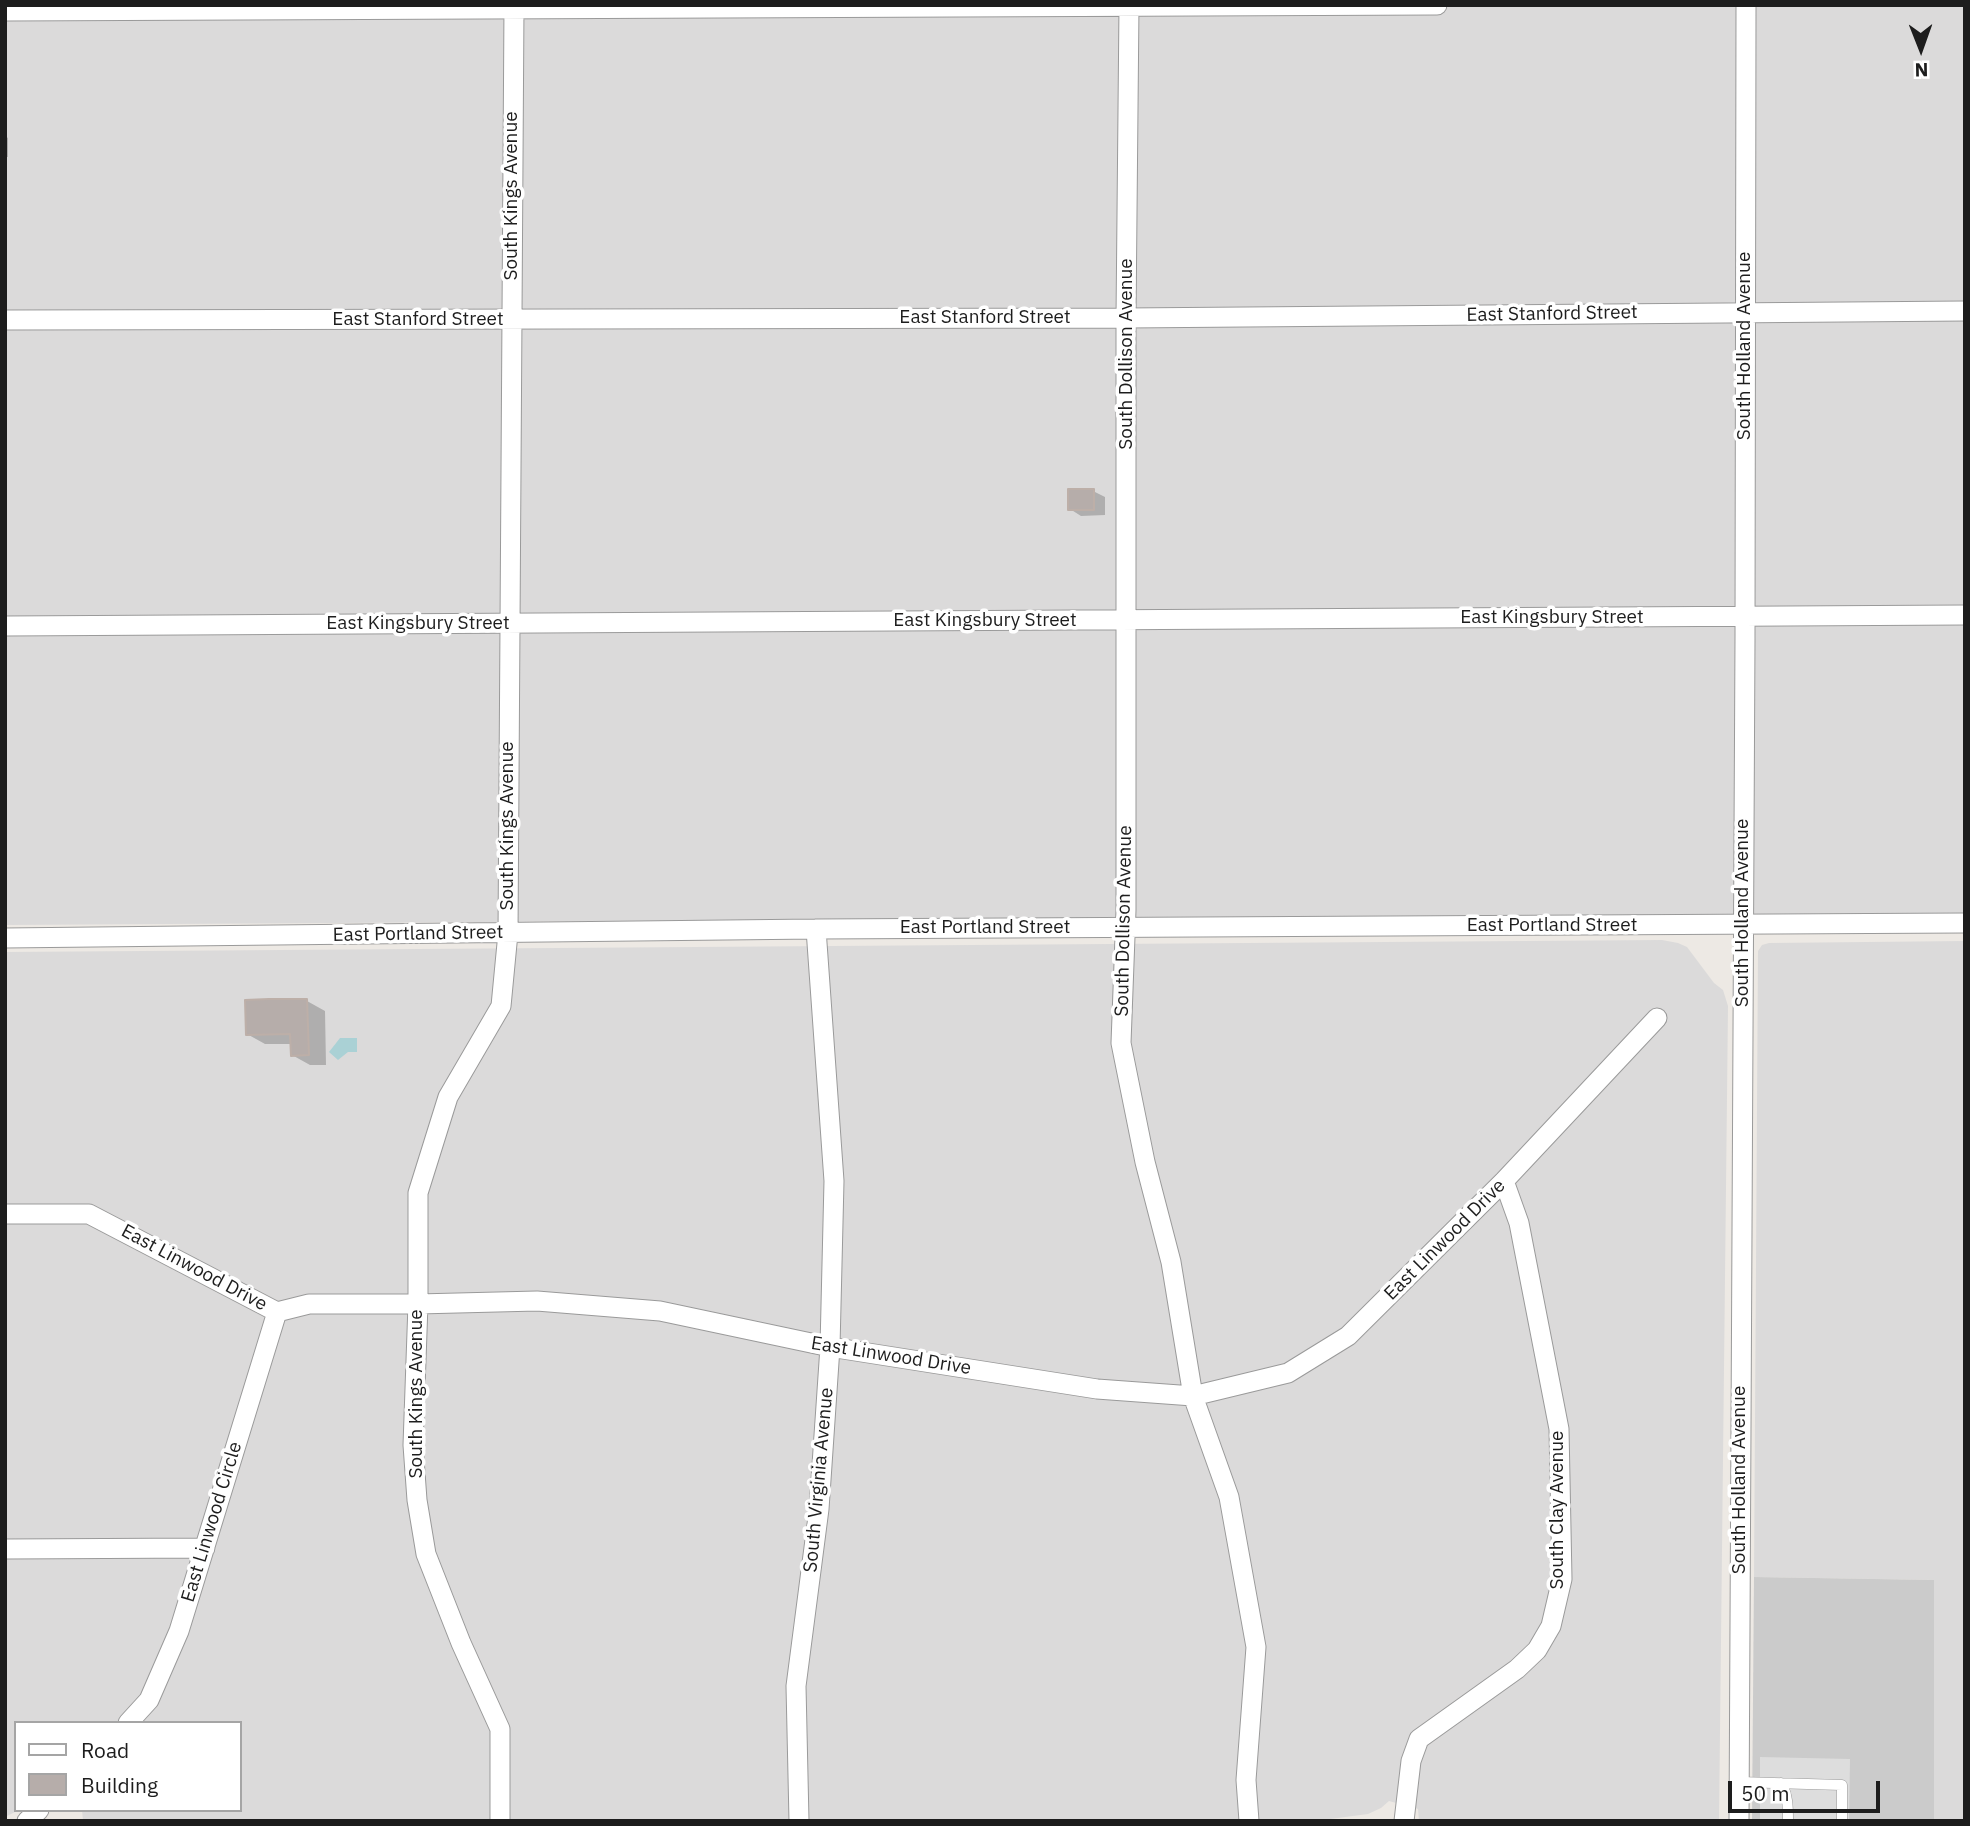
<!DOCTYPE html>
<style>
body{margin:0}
#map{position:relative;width:1970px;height:1826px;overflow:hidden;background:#ede9e4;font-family:"IBM Plex Sans",sans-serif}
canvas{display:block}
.frame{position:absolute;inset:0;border:7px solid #1d1d1d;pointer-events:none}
.legend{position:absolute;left:14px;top:1721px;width:228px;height:91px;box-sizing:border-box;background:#fff;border:2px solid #a5a5a5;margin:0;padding:9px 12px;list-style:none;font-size:21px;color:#1d1d1d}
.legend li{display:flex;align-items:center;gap:14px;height:35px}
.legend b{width:35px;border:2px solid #a5a5a5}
.north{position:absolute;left:1886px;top:14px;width:70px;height:70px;-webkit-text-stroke:5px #fff;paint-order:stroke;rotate:179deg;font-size:19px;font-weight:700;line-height:28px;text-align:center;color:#1d1d1d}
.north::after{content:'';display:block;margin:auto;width:24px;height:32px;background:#1d1d1d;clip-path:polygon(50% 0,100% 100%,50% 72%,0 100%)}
.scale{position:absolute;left:1728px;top:1781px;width:152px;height:32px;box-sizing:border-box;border:4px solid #1d1d1d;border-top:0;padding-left:9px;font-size:21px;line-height:24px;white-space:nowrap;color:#1d1d1d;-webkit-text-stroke:5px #fff;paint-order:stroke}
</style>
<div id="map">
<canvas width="1970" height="1826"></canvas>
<div class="frame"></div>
<ul class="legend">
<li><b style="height:9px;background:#fff"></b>Road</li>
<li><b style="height:19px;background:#b6adaa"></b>Building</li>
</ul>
<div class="north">N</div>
<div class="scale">50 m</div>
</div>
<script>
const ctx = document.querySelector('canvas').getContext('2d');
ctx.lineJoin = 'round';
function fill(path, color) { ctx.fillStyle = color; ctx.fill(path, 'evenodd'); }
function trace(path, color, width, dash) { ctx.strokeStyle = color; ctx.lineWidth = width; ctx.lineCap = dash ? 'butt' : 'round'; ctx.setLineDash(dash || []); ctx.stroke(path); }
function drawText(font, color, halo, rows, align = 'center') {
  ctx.font = font + ' "IBM Plex Sans",sans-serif'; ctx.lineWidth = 7; ctx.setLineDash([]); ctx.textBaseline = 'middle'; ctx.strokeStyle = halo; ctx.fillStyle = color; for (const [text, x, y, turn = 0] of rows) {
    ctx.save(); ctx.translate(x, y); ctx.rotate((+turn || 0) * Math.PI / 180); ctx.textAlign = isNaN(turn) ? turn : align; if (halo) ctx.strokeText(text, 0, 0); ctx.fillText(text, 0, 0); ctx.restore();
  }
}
fill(new Path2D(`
 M 5,5 L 1965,5 L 1965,913 L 5,925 Z
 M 1662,940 L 1678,943 L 1687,947 L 1714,983 L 1723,990 L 1728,1006 L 1719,1821 L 1419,1821 L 1418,1809 L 1389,1801 L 1381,1808 L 1368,1814 L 1315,1821 L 83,1821 L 82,1810 L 240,1810 L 240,1723 L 16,1723 L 16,1810 L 19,1810 L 5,1817 L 5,952 Z
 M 1965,941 L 1965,1821 L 1934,1821 L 1934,1580 L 1754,1577 L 1758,951 L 1762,945 L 1769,943 Z`), '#dbdada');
fill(new Path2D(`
 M 1754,1577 L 1934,1580 L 1934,1821 L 1752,1821 Z`), '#cbcbcb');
fill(new Path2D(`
 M 1760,1757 L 1850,1759 L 1849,1821 L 1760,1821 Z`), '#ddd');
fill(new Path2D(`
 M 340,1038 L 357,1038 L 357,1052 L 348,1052 L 338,1060 L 329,1052 Z`), '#aad1d5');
fill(new Path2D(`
 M 5,136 L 8,138 L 8,157 L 5,157 Z
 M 1093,491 L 1105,497 L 1105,515 L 1081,516 L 1070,509 Z
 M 307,1001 L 325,1011 L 326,1065 L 310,1065 L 292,1055 L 292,1044 L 265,1044 L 247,1034 Z`), '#0003');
const building = new Path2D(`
 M 1068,489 L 1094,489 L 1094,510 L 1068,510 Z
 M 269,999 L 307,999 L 309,1055 L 291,1056 L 290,1034 L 246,1035 L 245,1000 Z`);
fill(building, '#b6adaa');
trace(building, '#bdafa8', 2);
const service = new Path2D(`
 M 1739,1782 L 1842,1785 L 1842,1821
 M 1781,1783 C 1788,1795 1788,1807 1788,1821`);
const minor = new Path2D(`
 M 1129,5 L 1126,318 L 1126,910 L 1121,1043 L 1145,1162 L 1171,1262 L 1193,1396 L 1229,1497 L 1256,1647 L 1246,1780 L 1249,1821
 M 5,11 L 1437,5
 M 5,320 L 1126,318 L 1965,311
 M 5,626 L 1965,615
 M 5,938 L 816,929 L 1965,923
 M 5,1214 L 89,1214 L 277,1312 L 309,1304 L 418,1304 L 537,1301 L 660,1311 L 830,1347 L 1097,1389 L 1193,1396 L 1288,1373 L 1348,1336 L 1504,1181 L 1657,1018
 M 5,1549 L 205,1548
 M 128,1723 L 149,1700 L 179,1631 L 277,1312
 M 27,1821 L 39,1810
 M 500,1821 L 500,1729 L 461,1643 L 426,1554 L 417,1500 L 413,1445 L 418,1304 L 418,1193 L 448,1097 L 501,1006 L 508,933 L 514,5
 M 799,1821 L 796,1686 L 819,1509 L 830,1347 L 834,1181 L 816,929
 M 1404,1821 L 1411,1761 L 1419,1739 L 1517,1669 L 1537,1650 L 1551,1626 L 1562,1579 L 1559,1429 L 1519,1223 L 1504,1181
 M 1739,1821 L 1745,638 L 1746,5`);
trace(service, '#9a9a9a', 11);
trace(minor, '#9a9a9a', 21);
trace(service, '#fff', 10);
trace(minor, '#fff', 19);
drawText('19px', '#1d1d1d', '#fff', [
 ["South Kings Avenue",512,196,-90],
 ["East Stanford Street",1552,314,-1],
 ["East Stanford Street",985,318],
 ["East Stanford Street",418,320],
 ["South Holland Avenue",1745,346,-90],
 ["South Dollison Avenue",1127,354,-90],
 ["East Kingsbury Street",1552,618],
 ["East Kingsbury Street",985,621],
 ["East Kingsbury Street",418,624],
 ["South Kings Avenue",508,826,-90],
 ["South Holland Avenue",1743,913,-90],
 ["South Dollison Avenue",1124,921,-89],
 ["East Portland Street",1552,926],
 ["East Portland Street",985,928],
 ["East Portland Street",418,934,-1],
 ["East Linwood Drive",1445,1240,-45],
 ["East Linwood Drive",194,1268,28],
 ["East Linwood Drive",891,1356,9],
 ["South Kings Avenue",417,1394,-90],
 ["South Virginia Avenue",819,1480,-85],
 ["South Holland Avenue",1740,1480,-90],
 ["South Clay Avenue",1558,1510,-90],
 ["East Linwood Circle",212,1522,-73]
]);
</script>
